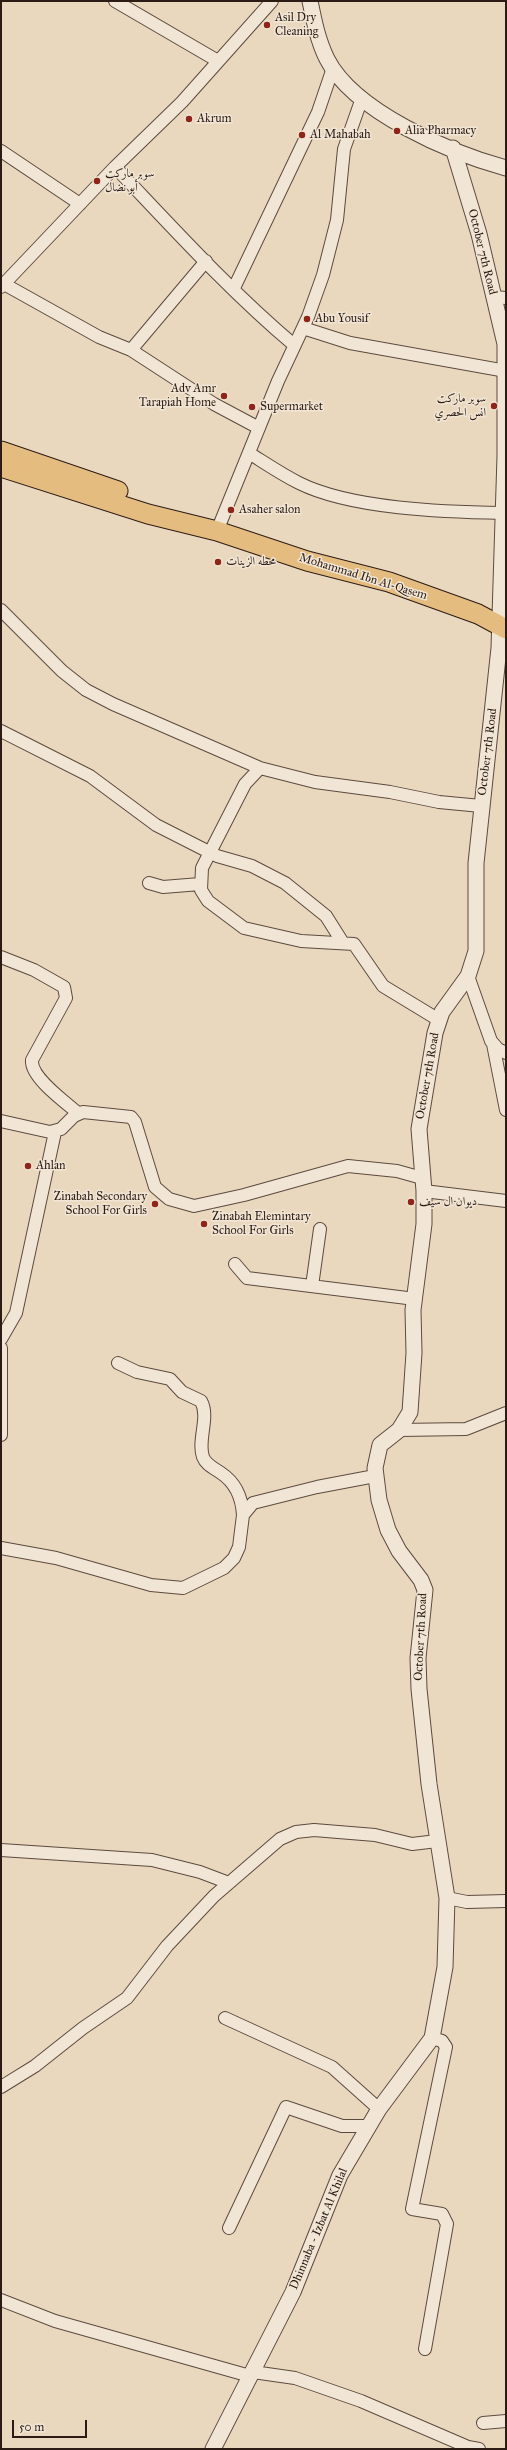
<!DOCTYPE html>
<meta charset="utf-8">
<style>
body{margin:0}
#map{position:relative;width:507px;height:2450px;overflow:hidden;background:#ead8be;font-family:"IM FELL Great Primer",serif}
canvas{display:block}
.frame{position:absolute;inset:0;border:2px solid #2c1b15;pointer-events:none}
.scale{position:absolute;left:12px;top:2420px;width:75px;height:18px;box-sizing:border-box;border:2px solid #2c1b15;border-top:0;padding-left:5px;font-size:12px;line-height:14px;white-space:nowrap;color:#2c1b15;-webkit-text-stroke:3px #f1e6d5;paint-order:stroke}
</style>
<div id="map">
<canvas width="507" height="2450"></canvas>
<div class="frame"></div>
<div class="scale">50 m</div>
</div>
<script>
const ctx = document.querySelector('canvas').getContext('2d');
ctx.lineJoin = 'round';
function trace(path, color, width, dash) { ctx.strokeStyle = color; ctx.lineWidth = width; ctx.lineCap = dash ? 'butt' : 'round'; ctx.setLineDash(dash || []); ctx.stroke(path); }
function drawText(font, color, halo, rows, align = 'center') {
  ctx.font = font + ' "IM FELL Great Primer",Amiri,serif'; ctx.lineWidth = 3; ctx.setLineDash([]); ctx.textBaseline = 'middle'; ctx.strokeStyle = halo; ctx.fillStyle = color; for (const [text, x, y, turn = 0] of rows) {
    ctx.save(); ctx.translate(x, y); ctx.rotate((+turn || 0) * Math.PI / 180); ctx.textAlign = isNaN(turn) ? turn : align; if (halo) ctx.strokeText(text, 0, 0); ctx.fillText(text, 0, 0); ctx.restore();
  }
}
const minor = new Path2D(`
 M 115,1 L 218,61
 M 1,151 L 80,204
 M 115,167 C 173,228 230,291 294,345
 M 4,284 L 99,337 L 131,350 L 214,404 L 259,428
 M 1,287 L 115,167 L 182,102 L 272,1
 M 234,288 L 318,112 L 333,68
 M 493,297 L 506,298
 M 303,328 L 350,343 L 506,371
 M 131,350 L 206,261
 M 249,453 C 265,463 281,474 299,483 C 351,509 445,512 503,513 L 506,516
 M 217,531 L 278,381 L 308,317 L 323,275 L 337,220 L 344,149 L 362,98
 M 1,610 L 62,671 L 86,690 L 113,704 L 260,768 L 315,782 L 390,792 L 439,802 L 481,806
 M 1,731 L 90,776 L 156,825 L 217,856 L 252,866 L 285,883 L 326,916 L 343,943
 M 260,768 L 245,784 L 202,868 L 201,890 L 208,901 L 244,928 L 301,941 L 354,944 L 383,986 L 439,1020
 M 149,883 L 163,887 L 200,884
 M 1,957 L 34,970 L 64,987 L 66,998 L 32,1060 C 30,1077 65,1102 78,1113
 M 468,976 L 491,1041 L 498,1049 L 506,1053
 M 493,1044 L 506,1110
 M 1,1121 L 50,1132 L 61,1129 L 74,1116 L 83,1112 L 131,1117 L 135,1122 L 155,1187 L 169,1199 L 194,1206 L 244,1195 L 348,1166 L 397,1171 L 422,1178
 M 424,1191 L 506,1201
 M 235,1264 L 247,1278 L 415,1299
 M 312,1286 L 320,1229
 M 1,1339 L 16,1313 L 55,1132
 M 1,1348 L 1,1435
 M 118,1363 L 137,1372 L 170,1379 L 182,1392 L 201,1401 C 210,1417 197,1440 203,1457 C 206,1465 214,1468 221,1473 C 236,1483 242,1498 243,1515
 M 399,1430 L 466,1429 L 506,1413
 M 1,1548 L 56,1558 L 151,1585 L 183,1588 L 224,1568 L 234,1558 L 239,1547 L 243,1515 L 253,1503 L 317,1487 L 375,1476
 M 1,1850 L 152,1860 L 200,1872 L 229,1883
 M 447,1898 L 467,1902 L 506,1901
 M 225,2018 L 332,2067 L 379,2109
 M 1,2087 L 35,2066 L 83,2028 L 127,1998 L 167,1946 L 214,1896 L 280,1839 L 296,1832 L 314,1830 L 375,1835 L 412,1844 L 437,1841
 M 229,2228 L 286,2107 L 342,2126 L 369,2126
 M 1,2300 L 55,2321 L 250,2376
 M 425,2349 L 447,2224 L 442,2214 L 412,2209 L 446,2047 L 442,2041 L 432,2038
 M 253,2372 L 295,2378 L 361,2401 L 468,2447 L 479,2449
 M 483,2423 L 506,2421`);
const tertiary = new Path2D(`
 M 310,1 C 314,21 318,41 327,59 C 354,112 451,153 506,168
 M 213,2449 L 293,2292 L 340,2175 L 379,2109 L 432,2038 L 445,1967 L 447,1898 L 429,1784 L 419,1689 L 418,1658 L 425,1590 L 421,1580 L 399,1551 L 388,1530 L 379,1500 L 375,1468 L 380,1445 L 399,1430 L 410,1412 L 414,1353 L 413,1310 L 424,1224 L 424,1191 L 419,1129 L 435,1033 L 442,1012 L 468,976 L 476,951 L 476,863 L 499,648 L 505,456 L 505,344 L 479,234 L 453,148`);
const primary = new Path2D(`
 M 1,451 L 118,491
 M 1,467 L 148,514 L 217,531 L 307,561 L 389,582 L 478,614 L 506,629`);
trace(minor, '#5c4a3f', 14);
trace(tertiary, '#5c4a3f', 17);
trace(primary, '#2c1b15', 21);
trace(minor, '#f1e6d5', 12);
trace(tertiary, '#f1e6d5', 15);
trace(primary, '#e5bc7f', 19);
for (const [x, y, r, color] of [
 [267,25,4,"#8f2418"],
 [189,119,4,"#8f2418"],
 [397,131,4,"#8f2418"],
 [302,135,4,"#8f2418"],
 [97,181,4,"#8f2418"],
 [307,319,4,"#8f2418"],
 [224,396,4,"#8f2418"],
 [494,406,4,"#8f2418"],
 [252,407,4,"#8f2418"],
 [231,510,4,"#8f2418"],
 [218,562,4,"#8f2418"],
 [28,1166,4,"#8f2418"],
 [411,1202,4,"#8f2418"],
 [155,1204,4,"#8f2418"],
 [204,1224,4,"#8f2418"]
]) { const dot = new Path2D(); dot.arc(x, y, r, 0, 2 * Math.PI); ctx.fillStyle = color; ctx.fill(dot); trace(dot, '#f1e6d5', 1.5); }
drawText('12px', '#2c1b15', '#f1e6d5', [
 ["Asil Dry",275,18],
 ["Cleaning",275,32],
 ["Akrum",197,119],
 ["Alia Pharmacy",405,131],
 ["Al Mahabah",310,135],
 ["سوبر ماركت",105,174],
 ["أبو نضال",105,188],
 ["Abu Yousif",315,319],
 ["Adv Amr",216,389,"right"],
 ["Tarapiah Home",216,403,"right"],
 ["سوبر ماركت",486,399,"right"],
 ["انس الحصري",486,413,"right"],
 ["Supermarket",260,407],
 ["Asaher salon",239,510],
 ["محطه الزينات",226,562],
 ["Ahlan",36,1166],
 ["Zinabah Secondary",147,1197,"right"],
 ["School For Girls",147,1211,"right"],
 ["ديوان ال سيف",419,1202],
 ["Zinabah Elemintary",212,1217],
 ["School For Girls",212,1231]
], 'left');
drawText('12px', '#2c1b15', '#f1e6d5', [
 ["October 7th Road",482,252,76],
 ["Mohammad Ibn Al-Qasem",363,577,17],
 ["October 7th Road",488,752,-83],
 ["October 7th Road",428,1076,-80],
 ["October 7th Road",421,1637,-87],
 ["Dhinnaba - Izbat Al Khilal",319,2229,-67]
]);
</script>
